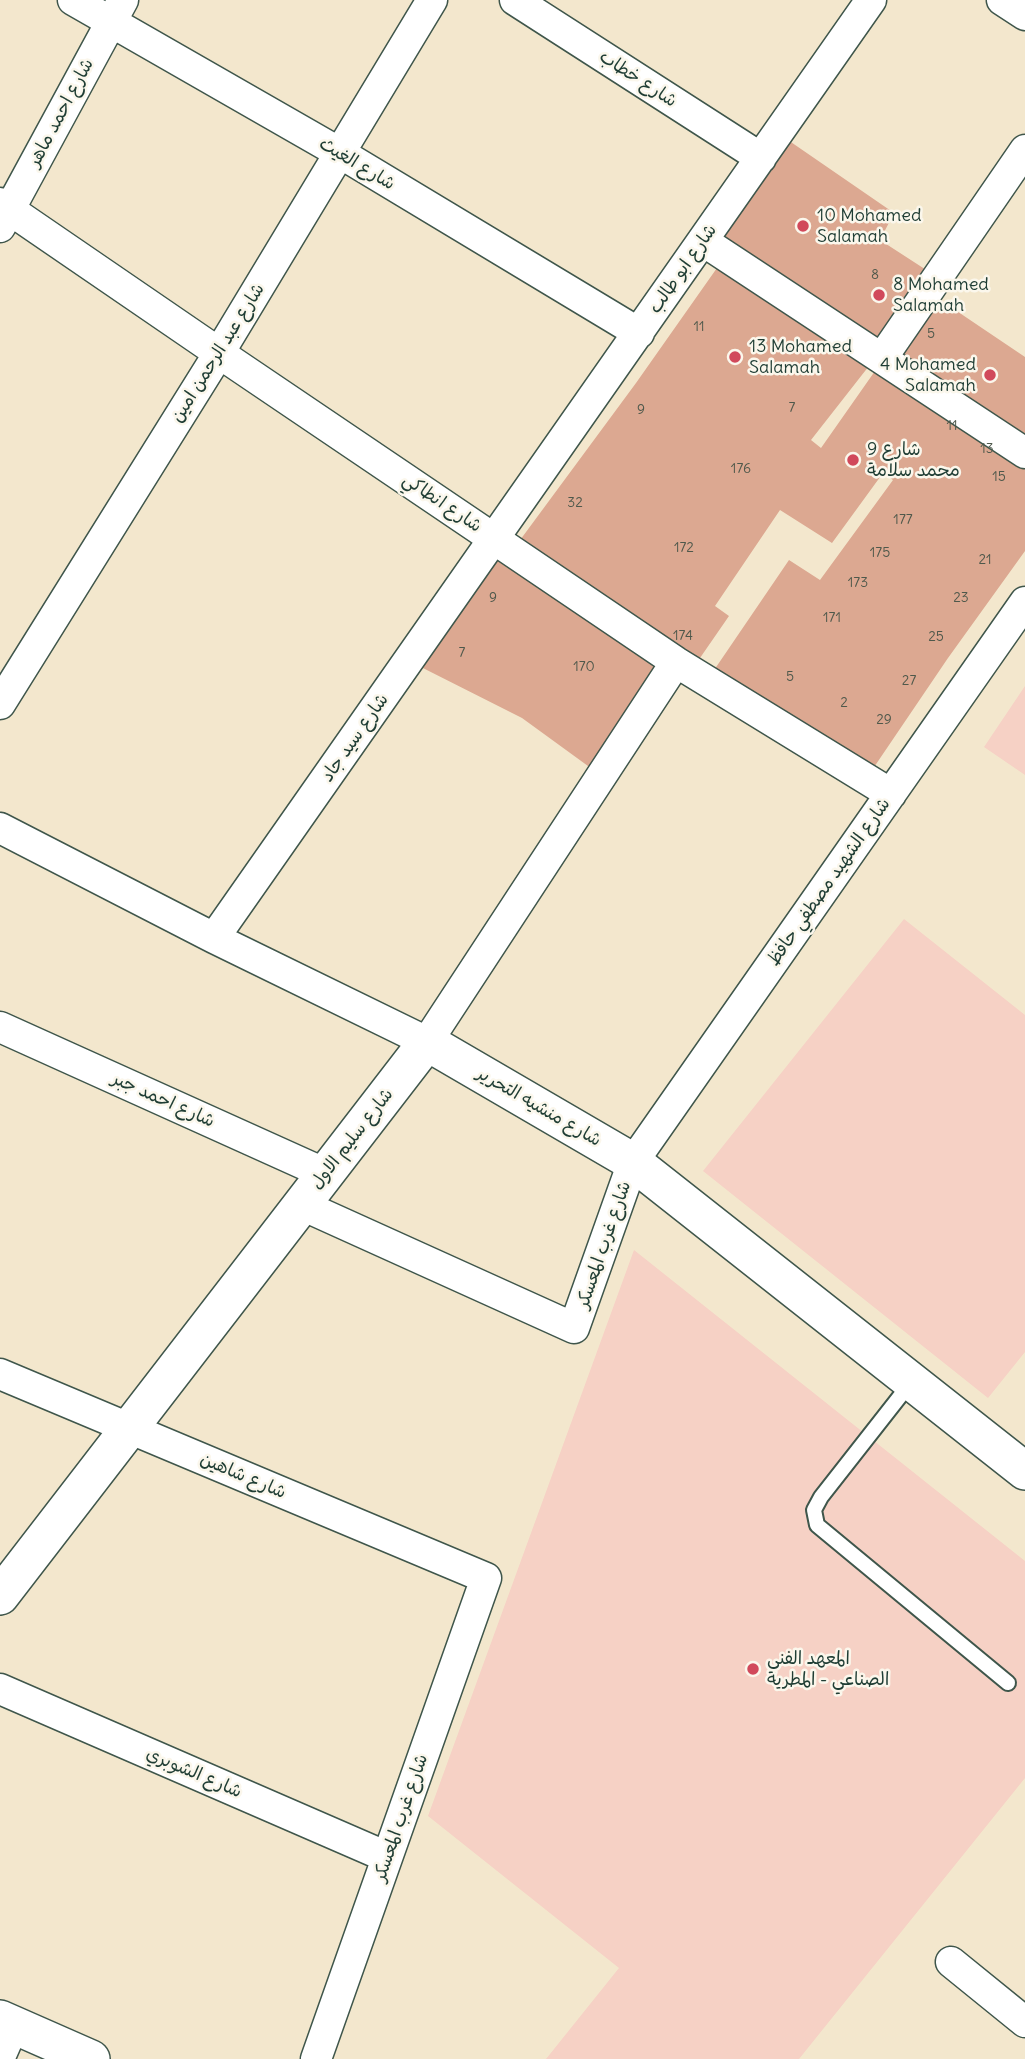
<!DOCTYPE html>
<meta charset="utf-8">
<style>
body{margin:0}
canvas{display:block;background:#f3e7cd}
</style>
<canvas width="1025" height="2059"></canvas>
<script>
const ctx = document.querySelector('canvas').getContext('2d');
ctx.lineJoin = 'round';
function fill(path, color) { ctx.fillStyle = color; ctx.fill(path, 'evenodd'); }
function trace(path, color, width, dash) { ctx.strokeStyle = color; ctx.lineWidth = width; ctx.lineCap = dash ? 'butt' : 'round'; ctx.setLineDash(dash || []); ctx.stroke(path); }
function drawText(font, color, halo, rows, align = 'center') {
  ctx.font = font + ' Delius,"Playpen Sans Arabic",sans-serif'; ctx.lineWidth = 5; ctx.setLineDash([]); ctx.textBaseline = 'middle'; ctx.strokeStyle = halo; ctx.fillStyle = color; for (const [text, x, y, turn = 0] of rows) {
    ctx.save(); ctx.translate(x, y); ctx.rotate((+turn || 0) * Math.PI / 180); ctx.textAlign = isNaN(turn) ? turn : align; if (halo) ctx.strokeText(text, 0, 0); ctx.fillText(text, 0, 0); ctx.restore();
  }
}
fill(new Path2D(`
 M 1025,686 L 1025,775 L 984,747 Z
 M 904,919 L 1025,1015 L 1025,1352 L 988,1398 L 703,1171 Z
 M 634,1250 L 1025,1561 L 1025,1778 L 799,2059 L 546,2059 L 619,1968 L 428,1816 Z`), '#f6d1c5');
fill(new Path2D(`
 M 785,138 L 894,213 L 880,240 L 934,275 L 881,353 L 709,241 Z
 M 724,258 L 876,357 L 811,440 L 821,448 L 882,361 L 1025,456 L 1025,551 L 948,658 L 866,779 L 708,679 L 789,560 L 820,580 L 893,480 L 883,473 L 832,543 L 780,510 L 715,606 L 729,616 L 691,671 L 676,662 L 599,774 L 522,718 L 409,661 L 495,539 L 512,551 L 636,383 Z
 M 930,293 L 1025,357 L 1025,448 L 886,356 Z`), '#dca891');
const service = new Path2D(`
 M 912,1381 L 821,1497 L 814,1510 L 817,1525 L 1008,1683`);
const minor = new Path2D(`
 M 73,0 L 340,153 L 639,333
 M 515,0 L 761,158
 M 1002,0 L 1025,15
 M 0,203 L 219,353 L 676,662 L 891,794
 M 0,227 L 123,0
 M 703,241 L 1025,453
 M 882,358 L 1025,150
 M 0,704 L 219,353 L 432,0
 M 0,828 L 214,938 L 427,1042 L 676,662
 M 214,938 L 871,0
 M 0,1027 L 326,1174
 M 302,1205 L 574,1328 L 633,1162 L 1025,602
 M 0,1374 L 486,1578 L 316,2059
 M 0,1689 L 387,1857
 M 951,1962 L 1025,2022
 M 0,2057 L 14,2025`);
const tertiary = new Path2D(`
 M 0,1596 L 427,1042 L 633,1162 L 1025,1471
 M 0,2019 L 91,2059`);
trace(service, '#3f564b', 18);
trace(minor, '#3f564b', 33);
trace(tertiary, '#3f564b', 40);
trace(service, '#fff', 14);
trace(minor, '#fff', 30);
trace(tertiary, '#fff', 37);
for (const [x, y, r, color] of [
 [803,226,7,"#d1495b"],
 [879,295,7,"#d1495b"],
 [735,357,7,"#d1495b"],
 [990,375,7,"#d1495b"],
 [853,460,7,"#d1495b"],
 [753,1669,7,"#d1495b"]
]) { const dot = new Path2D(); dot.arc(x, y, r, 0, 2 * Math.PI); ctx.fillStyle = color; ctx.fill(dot); trace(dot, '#fbf7ec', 2.5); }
drawText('14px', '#4e584b', null, [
 ["8",875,275],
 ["11",699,327],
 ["5",931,334],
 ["7",792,408],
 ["9",641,410],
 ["11",952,426],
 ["13",987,449],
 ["176",741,469],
 ["15",999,477],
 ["32",575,503],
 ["177",903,520],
 ["172",684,548],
 ["175",880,553],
 ["21",985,560],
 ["173",858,583],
 ["9",493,598],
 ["23",961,598],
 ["171",832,618],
 ["174",683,636],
 ["25",936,637],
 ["7",462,653],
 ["170",584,667],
 ["5",790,677],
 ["27",909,681],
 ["2",844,703],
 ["29",884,720]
]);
drawText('18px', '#1f3d34', '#fbf7ec', [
 ["شارع خطاب",638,79,33],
 ["شارع احمد ماهر",61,113,-62],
 ["شارع الغيث",357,164,31],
 ["شارع ابو طالب",683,269,-55],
 ["شارع عبد الرحمن امين",218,353,-58],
 ["شارع انطاكي",442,503,34],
 ["شارع سيد جاد",355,738,-55],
 ["شارع الشهيد مصطفي حافظ",829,882,-55],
 ["شارع احمد جبر",163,1100,24],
 ["شارع منشيه التحرير",539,1107,30],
 ["شارع سليم الاول",352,1139,-52],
 ["شارع غرب المعسكر",604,1245,-71],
 ["شارع شاهين",243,1476,23],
 ["شارع الشوبري",194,1773,23],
 ["شارع غرب المعسكر",401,1818,-71]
]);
drawText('18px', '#1f3d34', '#fbf7ec', [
 ["10 Mohamed",817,216],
 ["Salamah",817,237],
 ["8 Mohamed",893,285],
 ["Salamah",893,306],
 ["13 Mohamed",749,347],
 ["Salamah",749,368],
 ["4 Mohamed",976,365,"right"],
 ["Salamah",976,386,"right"],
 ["9 شارع",867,450],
 ["محمد سلامة",867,471],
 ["المعهد الفني",767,1659],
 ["الصناعي - المطرية",767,1680]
], 'left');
</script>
